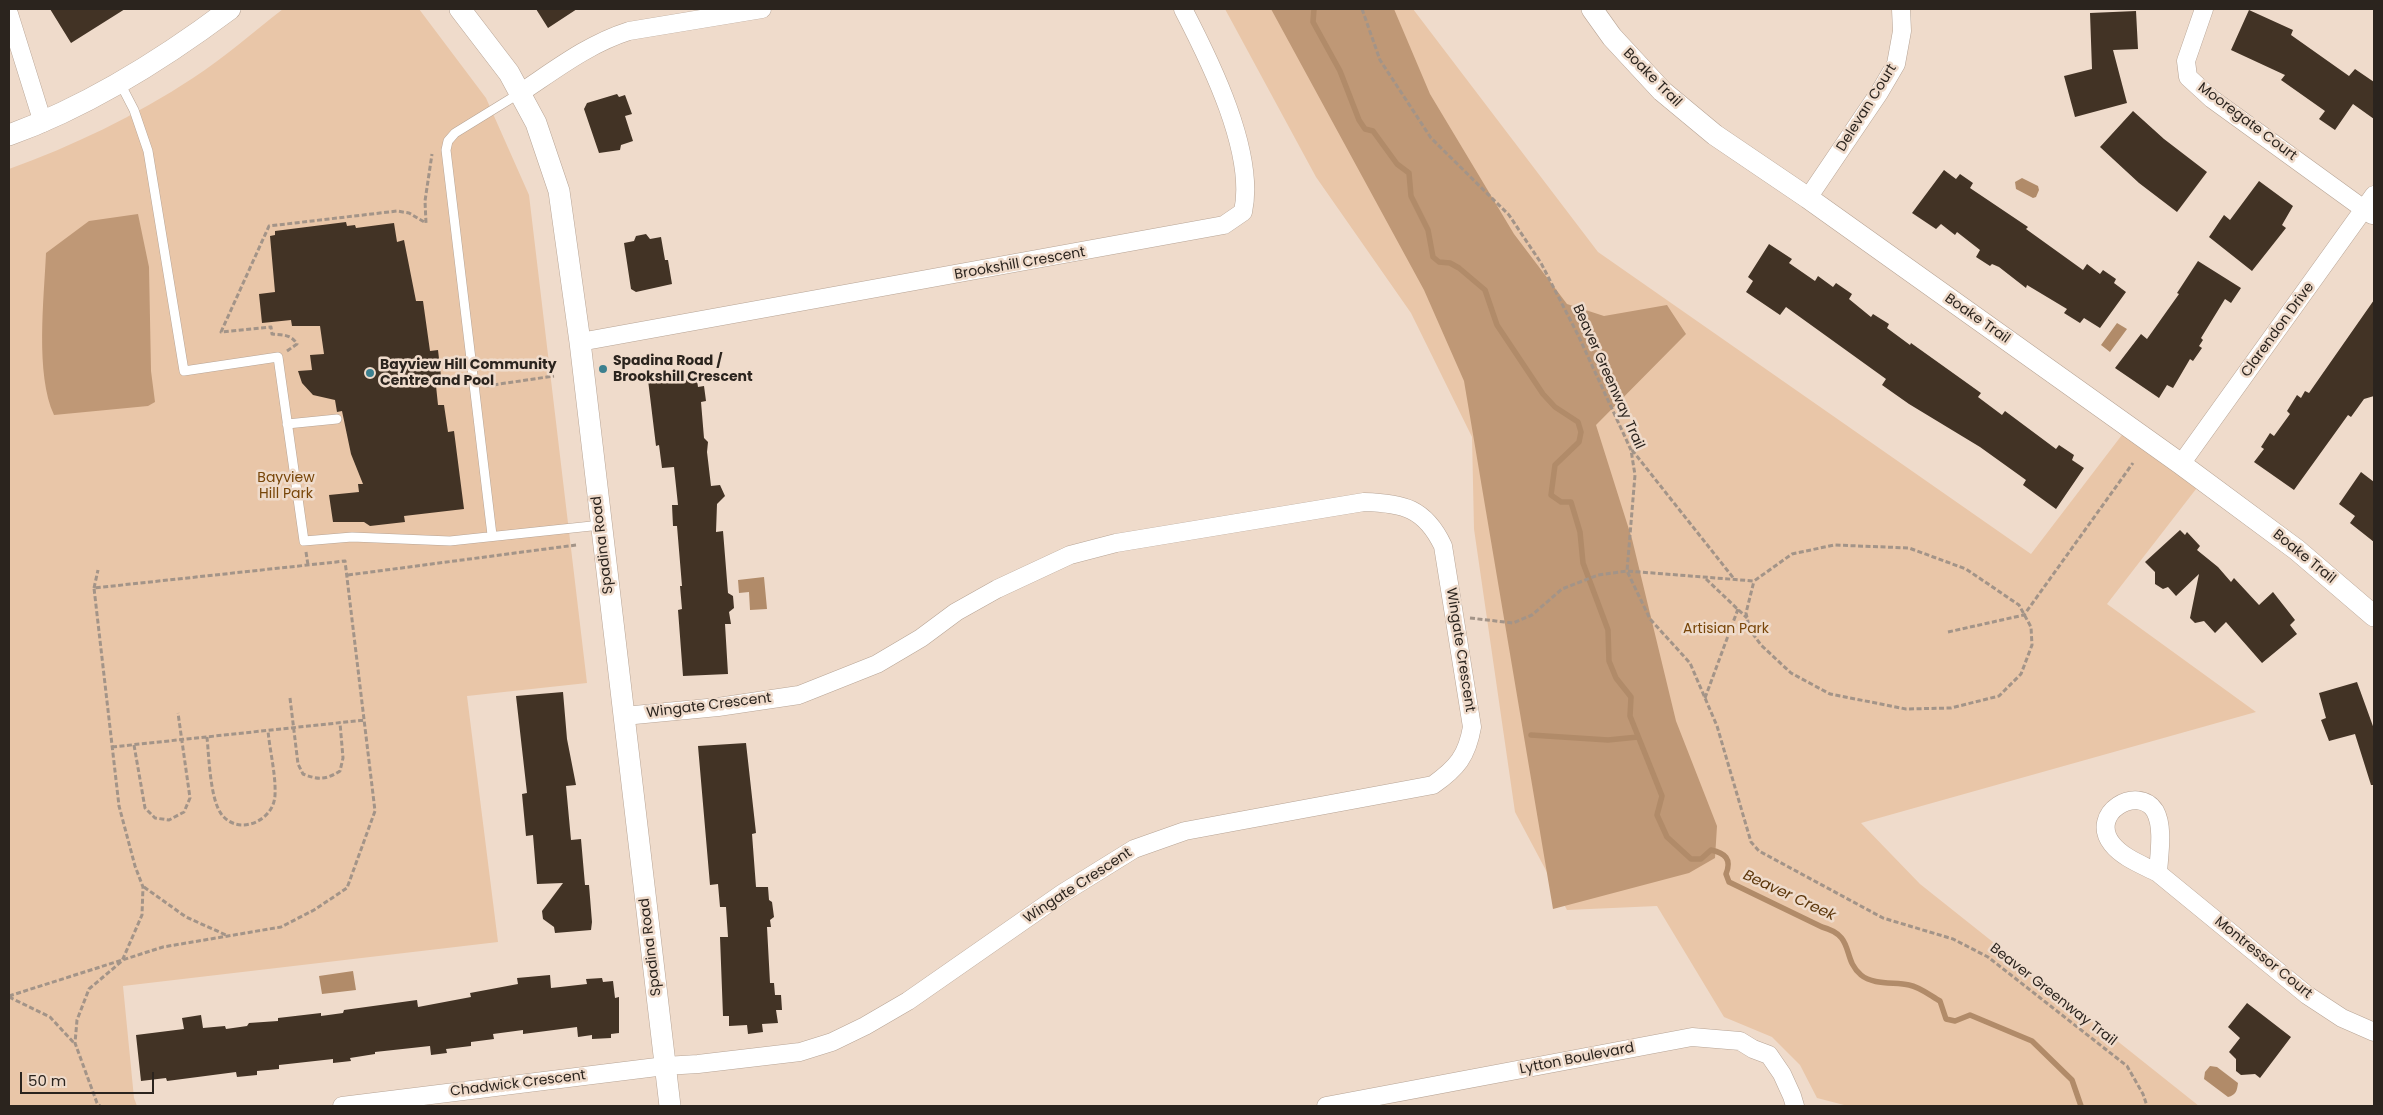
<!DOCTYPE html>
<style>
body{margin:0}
#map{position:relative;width:2383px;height:1115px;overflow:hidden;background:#efdbcb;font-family:Poppins,sans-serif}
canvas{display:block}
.frame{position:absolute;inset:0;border:10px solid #2b241e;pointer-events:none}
.scale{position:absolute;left:20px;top:1072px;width:134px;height:22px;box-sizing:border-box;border:2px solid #2b241e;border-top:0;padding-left:6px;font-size:15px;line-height:18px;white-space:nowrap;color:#2b241e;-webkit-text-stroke:4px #efdbcb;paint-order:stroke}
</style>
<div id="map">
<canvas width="2383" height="1115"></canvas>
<div class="frame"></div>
<div class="scale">50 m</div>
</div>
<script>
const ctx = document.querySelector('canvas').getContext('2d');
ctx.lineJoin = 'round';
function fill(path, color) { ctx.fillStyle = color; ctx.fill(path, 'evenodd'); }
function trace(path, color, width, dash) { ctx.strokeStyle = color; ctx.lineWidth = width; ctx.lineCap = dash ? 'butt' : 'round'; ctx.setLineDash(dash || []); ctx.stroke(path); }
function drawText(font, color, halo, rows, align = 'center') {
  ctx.font = font + ' Poppins,sans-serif'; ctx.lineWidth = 5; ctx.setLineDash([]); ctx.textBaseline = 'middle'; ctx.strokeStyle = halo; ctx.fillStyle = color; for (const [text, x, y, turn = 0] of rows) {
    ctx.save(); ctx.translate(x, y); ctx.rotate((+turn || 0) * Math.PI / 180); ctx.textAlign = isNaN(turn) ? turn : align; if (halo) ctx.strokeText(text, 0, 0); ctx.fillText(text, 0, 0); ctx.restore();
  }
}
fill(new Path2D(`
 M 283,9 L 419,9 L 486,98 L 529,195 L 587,683 L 467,696 L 498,942 L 123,986 L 134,1098 L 137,1106 L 9,1106 L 9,169 C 73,146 135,116 193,78 C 224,58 253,32 283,9 Z
 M 1225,9 L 1413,9 L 1598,252 L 2031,554 L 2128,427 L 2203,480 L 2107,604 L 2256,712 L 1861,823 L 1920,884 L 2199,1106 L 1848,1106 L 1817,1098 L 1800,1065 L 1772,1037 L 1724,1017 L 1657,906 L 1567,910 L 1515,812 L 1474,529 L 1472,437 L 1411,313 L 1316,177 Z`), '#e9c6a8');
fill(new Path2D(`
 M 1271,9 L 1394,9 L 1430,94 L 1514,234 L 1567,304 L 1604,316 L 1667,305 L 1686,334 L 1596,425 L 1632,539 L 1676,721 L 1717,826 L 1715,858 L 1689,873 L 1553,909 L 1464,381 L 1424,290 Z
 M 138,214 L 149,267 L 151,371 L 155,402 L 148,406 L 54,415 C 35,374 44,299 46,253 L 89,221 Z`), '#bf9876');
fill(new Path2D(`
 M 2022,178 L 2038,186 L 2039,190 L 2036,197 L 2033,198 L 2016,189 L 2015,182 Z
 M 2117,323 L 2127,329 L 2110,352 L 2101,345 Z
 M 764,577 L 767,609 L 750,610 L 749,592 L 739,593 L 738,580 Z
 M 353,971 L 356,990 L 322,994 L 319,976 Z
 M 2210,1066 L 2217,1067 L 2238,1083 C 2237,1091 2236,1095 2228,1097 L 2204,1079 L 2205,1072 Z`), '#b18b69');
trace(new Path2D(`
 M 1314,9 L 1313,22 L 1340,71 L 1359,120 L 1365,129 L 1373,131 L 1397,164 L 1409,173 L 1411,196 L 1428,230 L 1433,257 L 1439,262 L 1450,263 L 1459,268 L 1485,290 L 1497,325 L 1543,394 L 1555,407 L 1578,422 L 1581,432 L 1579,442 L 1555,465 L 1551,495 L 1561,502 L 1571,502 L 1580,532 L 1583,563 L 1608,630 L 1609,661 L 1616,678 L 1631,697 L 1630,716 L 1662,796 L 1657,815 L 1667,837 L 1691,859 L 1701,859 L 1711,850 C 1725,853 1732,859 1726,874 L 1729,882 L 1822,927 C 1856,936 1841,958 1861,975 C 1873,985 1894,982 1909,985 C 1920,987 1931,996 1940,1001 L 1946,1019 L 1955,1021 L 1970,1015 L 2032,1041 L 2072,1080 L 2081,1106
 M 1531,735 L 1608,740 L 1638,737`), '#b18b69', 5.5);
fill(new Path2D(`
 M 50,9 L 125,9 L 71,43 Z
 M 536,9 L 577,9 L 548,28 Z
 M 2249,10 L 2293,30 L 2291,35 L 2349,76 L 2355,69 L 2374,82 L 2374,119 L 2353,104 L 2335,130 L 2319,119 L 2325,111 L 2281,80 L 2285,75 L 2231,50 Z
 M 2136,11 L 2138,49 L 2113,50 L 2127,103 L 2075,117 L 2064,76 L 2092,69 L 2090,13 Z
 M 617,94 L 619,97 L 625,95 L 632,114 L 625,116 L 633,141 L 621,145 L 620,150 L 599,153 L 584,109 L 587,103 Z
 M 2133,111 L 2164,139 L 2207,172 L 2177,212 L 2139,183 L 2100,147 Z
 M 1944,170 L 1956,179 L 1960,174 L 1973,183 L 1970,188 L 2028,227 L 2026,229 L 2083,270 L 2087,264 L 2100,274 L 2103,270 L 2116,279 L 2114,283 L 2126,292 L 2100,328 L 2084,318 L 2080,323 L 2064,313 L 2067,309 L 2027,285 L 2026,288 L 1999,267 L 1992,264 L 1990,266 L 1976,257 L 1980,250 L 1957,232 L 1955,235 L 1941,224 L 1936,229 L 1912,213 Z
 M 2259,181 L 2293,206 L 2282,225 L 2286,228 L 2252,271 L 2209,237 L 2224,215 L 2230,220 Z
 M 346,222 L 347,226 L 355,225 L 356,228 L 394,223 L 397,242 L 404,240 L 416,301 L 423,301 L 430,351 L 438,350 L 441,376 L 435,376 L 438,405 L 444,405 L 448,432 L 454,431 L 464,509 L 404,516 L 405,522 L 370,526 L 364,522 L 333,522 L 329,495 L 359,492 L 358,484 L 363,484 L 351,454 L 342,411 L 337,412 L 335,400 L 313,395 L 302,383 L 298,371 L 312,370 L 310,355 L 324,354 L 320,326 L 292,326 L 291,320 L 262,323 L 259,294 L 275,292 L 270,236 L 275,235 L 275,231 Z
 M 646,234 L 650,239 L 661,237 L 665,260 L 668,260 L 672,284 L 636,292 L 631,289 L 624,243 L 634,241 L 636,236 Z
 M 1769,244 L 1792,259 L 1789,263 L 1815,281 L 1818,276 L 1833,287 L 1836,283 L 1852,294 L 1849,299 L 1871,317 L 1873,314 L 1889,324 L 1887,328 L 1910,345 L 1911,343 L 1981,393 L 1978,397 L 2002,415 L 2005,411 L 2056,449 L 2059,445 L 2074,455 L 2072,460 L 2084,468 L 2056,509 L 2023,485 L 2026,480 L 1980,447 L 1909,404 L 1882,385 L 1886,379 L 1786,307 L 1780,315 L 1746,292 L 1753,281 L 1748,277 Z
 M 2198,261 L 2241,288 L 2231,303 L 2225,299 L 2201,338 L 2203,340 L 2199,346 L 2202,348 L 2193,361 L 2190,359 L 2173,388 L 2167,385 L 2159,398 L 2115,368 L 2141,334 L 2147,339 L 2179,294 L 2177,293 Z
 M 2374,300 L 2374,396 L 2364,399 L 2351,417 L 2348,415 L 2294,490 L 2254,462 L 2264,449 L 2261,447 L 2270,433 L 2274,436 L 2290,414 L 2287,411 L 2297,395 L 2301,398 L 2305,391 L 2309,393 Z
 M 681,371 L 681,375 L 696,373 L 698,387 L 704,386 L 706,401 L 701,402 L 704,438 L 708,442 L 707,452 L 711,486 L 720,485 L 725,496 L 717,504 L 716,532 L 723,531 L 728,593 L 733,596 L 734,608 L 729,612 L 731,624 L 725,624 L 728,674 L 683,676 L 678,610 L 682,609 L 680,586 L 682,586 L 677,526 L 673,526 L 672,505 L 678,505 L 674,467 L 662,468 L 659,445 L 656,446 L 648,380 L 662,378 L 662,374 Z
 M 2361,472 L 2374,482 L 2374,542 L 2350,523 L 2355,516 L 2339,504 Z
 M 2180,530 L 2185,535 L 2187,532 L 2200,546 L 2197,550 L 2218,567 L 2231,582 L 2234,578 L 2259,605 L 2273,592 L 2295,620 L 2290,625 L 2297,634 L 2262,663 L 2226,622 L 2215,633 L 2204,621 L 2195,623 L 2190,618 L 2199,574 L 2176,596 L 2168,587 L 2163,589 L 2155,584 L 2155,572 L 2145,562 Z
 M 2357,682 L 2374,729 L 2374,785 L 2371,785 L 2355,734 L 2329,741 L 2321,720 L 2326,718 L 2319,693 Z
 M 563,692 L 567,739 L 576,785 L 566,786 L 571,840 L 581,839 L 585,885 L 589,885 L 592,922 L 591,930 L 555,933 L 554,927 L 543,919 L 542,911 L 563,883 L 537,884 L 533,835 L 526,836 L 522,794 L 527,793 L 516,696 Z
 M 746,743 L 756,833 L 752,834 L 756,887 L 768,887 L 769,900 L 772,902 L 774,917 L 770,920 L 771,927 L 767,927 L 770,983 L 774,983 L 775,995 L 781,995 L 782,1010 L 776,1010 L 778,1023 L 762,1024 L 763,1032 L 748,1034 L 747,1025 L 729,1026 L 729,1016 L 723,1016 L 720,937 L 728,937 L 726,907 L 720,907 L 718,884 L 710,885 L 698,746 Z
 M 550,975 L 551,988 L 587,984 L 586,979 L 602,978 L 603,982 L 613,981 L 615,998 L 619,997 L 619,1033 L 611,1034 L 611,1038 L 592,1039 L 592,1035 L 578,1037 L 577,1027 L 523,1034 L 523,1030 L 493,1034 L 494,1039 L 471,1042 L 471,1046 L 446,1049 L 447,1053 L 431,1055 L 430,1046 L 375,1052 L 375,1054 L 350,1058 L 351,1061 L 333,1063 L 333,1059 L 279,1065 L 279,1069 L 257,1071 L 257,1075 L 237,1077 L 236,1072 L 167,1081 L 166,1078 L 141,1081 L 136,1035 L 184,1029 L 182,1018 L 201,1015 L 203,1028 L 225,1026 L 226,1029 L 247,1026 L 249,1023 L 278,1021 L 278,1018 L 321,1013 L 321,1016 L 343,1013 L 344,1010 L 417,1000 L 418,1007 L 471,997 L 470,993 L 518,984 L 517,978 Z
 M 2247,1003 L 2291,1037 L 2260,1078 L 2255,1074 L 2241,1075 L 2236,1071 L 2236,1059 L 2229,1052 L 2240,1038 L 2228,1027 Z`), '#423325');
const service = new Path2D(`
 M 120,83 L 134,110 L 148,151 L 184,371 L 278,357 L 304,541 L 352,537 L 450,541 L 601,525
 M 287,424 L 337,419
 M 492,535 L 446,150 L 448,141 L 455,133 L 520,93`);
const minor = new Path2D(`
 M 2204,9 L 2186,61 L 2188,77 L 2212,99 L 2372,215
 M 9,14 L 43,123
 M 520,93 C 555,70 588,44 629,31 L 762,9
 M 1808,198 L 1879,93 L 1896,64 L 1902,31 L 1901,9
 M 580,342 L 1224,225 L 1243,212 C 1256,153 1210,61 1183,9
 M 2181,464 L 2374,195
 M 2158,873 C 2159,855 2164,827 2155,811 C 2138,784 2088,813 2112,844 C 2123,858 2143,865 2158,873 L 2307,995 L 2342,1018 L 2374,1032
 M 342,1106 L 665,1066 L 698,1064 L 800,1052 L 832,1042 L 865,1026 L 908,1001 L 1063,893 L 1134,849 L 1185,831 L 1433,785 C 1457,768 1467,756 1472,727 L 1443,546 C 1425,508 1403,503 1364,502 L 1116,543 L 1070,555 L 997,589 L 956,612 L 921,638 L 877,664 L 799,695 L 718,707 L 624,716
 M 1326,1106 L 1692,1037 L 1740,1041 L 1753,1049 L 1769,1055 L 1782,1074 L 1792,1096 L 1795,1106`);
const tertiary = new Path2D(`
 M 460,9 L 509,73 L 536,123 L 559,191 L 580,342 L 670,1106
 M 1592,9 L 1612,37 L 1662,91 L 1715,135 L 1808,198 L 2181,464 L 2297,550 L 2374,616
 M 9,135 C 89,106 162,60 230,9`);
trace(service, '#b7a495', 10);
trace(minor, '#b7a495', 19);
trace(tertiary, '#b7a495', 22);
trace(new Path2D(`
 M 1362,9 L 1380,60 L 1431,138 L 1509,215 L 1541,263 L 1578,335 L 1631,450 L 1635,475 L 1627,571 L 1650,619 L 1690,663 L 1717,726 L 1751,842 L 1759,851 L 1883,918 L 1953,939 L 1988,957 L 2127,1066 L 2143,1094 L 2147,1106
 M 287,351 L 297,344 C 291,334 282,335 272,334 L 271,327 L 221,332 L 269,226 L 397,211 L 409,213 L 426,223 L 425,201 L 432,154
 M 486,386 L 554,376
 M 1632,450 L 1735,580
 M 306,552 L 308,565
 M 348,575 L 576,545
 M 1706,579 L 1747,618
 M 94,588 L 98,570
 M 1470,618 L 1513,623 L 1532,615 L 1562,589 L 1598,575 L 1627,571 L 1754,581 L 1792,554 L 1834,545 L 1909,548 L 1966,569 L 2019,605 L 2031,627 L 2032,645 L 2021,674 L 1999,696 L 1951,708 L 1906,709 L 1830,694 L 1791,673 L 1761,645 L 1750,630 L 1746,613 L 1754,581
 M 1948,632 L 2024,615 L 2133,463
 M 290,698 L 298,764 L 303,774 C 318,780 326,780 340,771 L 343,758 L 340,723
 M 1705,698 L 1738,609
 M 207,737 C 209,757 210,800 222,815 C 239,836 274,821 275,795 C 276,775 270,752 268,731
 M 134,745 L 145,808 L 155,818 L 169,820 L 184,812 L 190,798 L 178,713
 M 112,747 L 365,720
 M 144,887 L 186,917 L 226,935
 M 9,996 L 163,947 L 281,927 L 314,910 L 347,888 L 375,811 L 345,561 L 94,588 L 119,806 L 135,866 L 143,887 L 142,915 L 122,961 L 89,989 L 77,1020 L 75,1043 L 97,1103 L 100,1106
 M 9,997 L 50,1017 L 74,1043`), '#a39488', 3, [5, 2.5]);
trace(service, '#fff', 9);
trace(minor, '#fff', 18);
trace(tertiary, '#fff', 21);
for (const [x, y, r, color] of [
 [603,369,5,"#3c808f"],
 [370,373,5,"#3c808f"]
]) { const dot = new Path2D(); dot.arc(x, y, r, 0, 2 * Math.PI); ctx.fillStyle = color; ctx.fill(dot); trace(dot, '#efdbcb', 2); }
drawText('14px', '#2b241e', '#efdbcb', [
 ["Boake Trail",1652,78,45],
 ["Delevan Court",1867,108,-58],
 ["Mooregate Court",2247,122,37],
 ["Brookshill Crescent",1020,264,-10],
 ["Boake Trail",1977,319,35],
 ["Clarendon Drive",2278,330,-54],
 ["Beaver Greenway Trail",1608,377,66],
 ["Spadina Road",603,545,-97],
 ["Boake Trail",2304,557,39],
 ["Wingate Crescent",1460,650,81],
 ["Wingate Crescent",709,706,-7],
 ["Wingate Crescent",1078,886,-33],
 ["Spadina Road",651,947,-97],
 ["Montressor Court",2263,958,39],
 ["Beaver Greenway Trail",2053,995,38],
 ["Lytton Boulevard",1577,1059,-11],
 ["Chadwick Crescent",518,1084,-7]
]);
drawText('bold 14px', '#2b241e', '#efdbcb', [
 ["Spadina Road /",613,361],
 ["Brookshill Crescent",613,377],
 ["Bayview Hill Community",380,365],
 ["Centre and Pool",380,381]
], 'left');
drawText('14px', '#784609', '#efdbcb', [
 ["Bayview",286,478],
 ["Hill Park",286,494],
 ["Artisian Park",1726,629]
]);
drawText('italic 15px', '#5c360a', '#efdbcb', [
 ["Beaver Creek",1789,896,25]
]);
</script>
